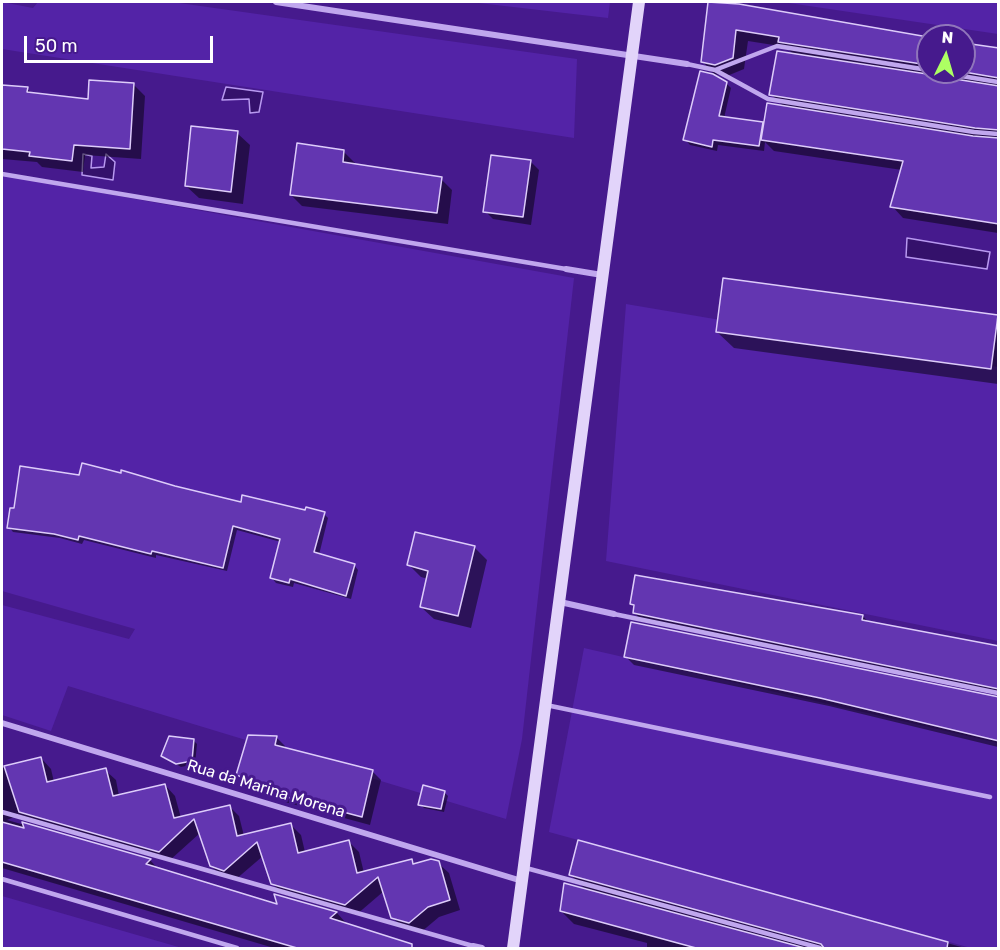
<!DOCTYPE html>
<style>
body{margin:0}
#map{position:relative;width:1000px;height:950px;overflow:hidden;background:#461a8d;font-family:Rubik,sans-serif}
canvas{display:block}
.frame{position:absolute;inset:0;border:3px solid #fff;pointer-events:none}
.north{position:absolute;left:916px;top:24px;width:60px;height:60px;box-sizing:border-box;background:#461a8d;border:2px solid #9076bb;border-radius:50%;rotate:5deg;font-size:16px;font-weight:700;line-height:24px;text-align:center;color:#fff}
.north::after{content:'';display:block;margin:auto;width:21px;height:27px;background:#adff63;clip-path:polygon(50% 0,100% 100%,50% 72%,0 100%)}
.scale{position:absolute;left:24px;top:36px;width:189px;height:27px;box-sizing:border-box;border:3px solid #fff;border-top:0;padding-left:8px;font-size:18px;line-height:21px;white-space:nowrap;color:#fff;-webkit-text-stroke:4px #461a8d;paint-order:stroke}
</style>
<div id="map">
<canvas width="1000" height="950"></canvas>
<div class="frame"></div>
<div class="north">N</div>
<div class="scale">50 m</div>
</div>
<script>
const ctx = document.querySelector('canvas').getContext('2d');
ctx.lineJoin = 'round';
function fill(path, color) { ctx.fillStyle = color; ctx.fill(path, 'evenodd'); }
function trace(path, color, width, dash) { ctx.strokeStyle = color; ctx.lineWidth = width; ctx.lineCap = dash ? 'butt' : 'round'; ctx.setLineDash(dash || []); ctx.stroke(path); }
function drawText(font, color, halo, rows, align = 'center') {
  ctx.font = font + ' Rubik,sans-serif'; ctx.lineWidth = 6; ctx.setLineDash([]); ctx.textBaseline = 'middle'; ctx.strokeStyle = halo; ctx.fillStyle = color; for (const [text, x, y, turn = 0] of rows) {
    ctx.save(); ctx.translate(x, y); ctx.rotate((+turn || 0) * Math.PI / 180); ctx.textAlign = isNaN(turn) ? turn : align; if (halo) ctx.strokeText(text, 0, 0); ctx.fillText(text, 0, 0); ctx.restore();
  }
}
fill(new Path2D(`
 M 2,2 L 33,8 L 38,2 L 172,2 L 577,59 L 574,138 L 2,49 Z
 M 470,2 L 610,2 L 608,18 Z
 M 782,2 L 998,2 L 998,34 Z
 M 2,175 L 574,278 L 522,739 L 506,819 L 68,686 L 51,731 L 2,715 L 2,605 L 129,639 L 135,629 L 2,591 Z
 M 626,304 L 998,367 L 998,641 L 606,561 Z
 M 584,648 L 998,743 L 998,948 L 971,948 L 549,832 Z
 M 2,896 L 182,948 L 2,948 Z`), '#5323a7');
const water = new Path2D(`
 M 226,87 L 263,92 L 259,112 L 250,113 L 249,99 L 222,100 Z
 M 83,154 L 92,156 L 91,168 L 104,167 L 106,154 L 115,162 L 113,180 L 82,175 Z
 M 907,238 L 990,252 L 987,269 L 906,257 Z`);
fill(water, '#34116b');
trace(water, '#b899f0', 1.5);
fill(new Path2D(`
 M 709,3 L 928,38 L 928,72 L 964,72 L 964,44 L 998,50 L 998,233 L 903,218 L 892,206 L 902,170 L 774,151 L 765,142 L 764,151 L 718,145 L 717,151 L 690,145 L 685,139 L 726,83 L 731,88 L 724,118 L 762,124 L 765,126 L 785,108 L 771,94 L 794,55 L 786,47 L 748,41 L 744,69 L 727,76 L 714,74 L 703,62 Z
 M 134,85 L 145,96 L 141,159 L 85,155 L 83,172 L 42,167 L 37,162 L 2,159 L 2,86 L 27,89 L 33,94 L 89,101 Z
 M 237,133 L 250,145 L 243,204 L 199,198 L 186,186 Z
 M 343,151 L 355,163 L 354,165 L 441,179 L 452,190 L 448,224 L 302,206 L 291,195 Z
 M 531,162 L 539,170 L 531,225 L 493,219 L 485,211 Z
 M 724,280 L 998,317 L 998,384 L 734,348 L 717,332 Z
 M 242,504 L 324,514 L 328,518 L 319,555 L 354,565 L 358,570 L 351,599 L 294,583 L 293,587 L 276,583 L 272,578 L 281,542 L 237,530 L 227,571 L 156,555 L 156,558 L 84,540 L 82,544 L 60,538 L 13,532 L 9,527 Z
 M 475,548 L 487,560 L 471,628 L 434,619 L 421,607 L 428,579 L 421,577 L 409,565 Z
 M 631,604 L 863,616 L 869,623 L 998,647 L 998,694 L 643,621 L 634,613 L 635,607 Z
 M 626,657 L 998,699 L 998,747 L 829,706 L 634,665 Z
 M 249,736 L 277,738 L 285,746 L 284,749 L 373,772 L 381,780 L 370,825 L 285,802 L 278,795 L 246,783 L 238,774 Z
 M 193,740 L 197,744 L 195,764 L 181,767 L 163,756 Z
 M 41,758 L 51,769 L 54,782 L 105,770 L 116,780 L 119,796 L 165,785 L 175,796 L 181,818 L 229,806 L 239,816 L 244,836 L 291,825 L 301,835 L 305,852 L 349,842 L 359,852 L 364,873 L 412,861 L 416,865 L 438,863 L 449,873 L 460,910 L 439,917 L 420,933 L 403,928 L 392,917 L 384,891 L 356,915 L 283,894 L 272,883 L 263,856 L 235,880 L 222,876 L 211,866 L 200,833 L 169,861 L 14,817 L 7,820 L 150,860 L 159,870 L 280,906 L 276,896 L 337,913 L 346,923 L 345,925 L 413,948 L 274,948 L 2,868 L 2,768 Z
 M 444,792 L 448,796 L 444,812 L 424,808 L 420,804 Z
 M 579,842 L 965,948 L 647,948 L 647,943 L 574,924 L 561,911 L 587,891 L 571,875 Z`), '#0007');
const building = new Path2D(`
 M 708,2 L 739,4 L 928,37 L 928,65 L 778,42 L 779,37 L 736,30 L 733,58 L 715,65 L 701,62 Z
 M 964,43 L 999,48 L 999,78 L 964,72 Z
 M 777,51 L 927,74 L 933,72 L 936,76 L 999,86 L 999,130 L 975,128 L 769,95 Z
 M 700,71 L 713,74 L 727,82 L 719,116 L 763,122 L 759,146 L 713,140 L 712,147 L 683,140 Z
 M 89,80 L 134,83 L 130,149 L 74,145 L 72,161 L 29,156 L 30,152 L 2,149 L 2,85 L 28,87 L 27,92 L 88,99 Z
 M 767,103 L 973,136 L 999,138 L 999,224 L 890,207 L 903,161 L 761,140 Z
 M 191,126 L 238,131 L 231,192 L 185,186 Z
 M 297,143 L 344,150 L 343,162 L 442,177 L 437,213 L 290,195 Z
 M 491,155 L 531,160 L 523,217 L 483,212 Z
 M 723,278 L 998,315 L 991,369 L 716,332 Z
 M 82,463 L 121,473 L 121,470 L 175,486 L 241,502 L 242,495 L 305,510 L 306,507 L 325,512 L 314,552 L 355,564 L 346,596 L 290,579 L 289,583 L 270,578 L 280,539 L 233,526 L 223,568 L 152,551 L 151,554 L 79,536 L 78,540 L 54,534 L 7,528 L 10,508 L 14,508 L 20,466 L 79,475 Z
 M 415,532 L 475,546 L 458,616 L 420,607 L 428,571 L 407,565 Z
 M 635,575 L 863,615 L 862,620 L 999,646 L 999,689 L 633,613 L 634,605 L 630,604 Z
 M 631,622 L 999,697 L 999,741 L 820,698 L 624,657 Z
 M 248,735 L 277,736 L 275,745 L 373,770 L 362,817 L 275,794 L 282,792 L 236,775 Z
 M 169,736 L 194,739 L 192,761 L 176,764 L 161,756 Z
 M 41,757 L 47,782 L 106,768 L 113,796 L 165,784 L 174,818 L 230,805 L 237,836 L 291,823 L 298,853 L 349,840 L 357,873 L 412,859 L 413,864 L 431,859 L 439,861 L 450,900 L 428,907 L 409,923 L 391,918 L 378,877 L 345,905 L 271,884 L 257,842 L 224,871 L 210,866 L 194,819 L 159,852 L 19,812 L 4,766 Z
 M 423,785 L 445,791 L 441,809 L 418,805 Z
 M 2,822 L 24,828 L 22,822 L 151,859 L 146,864 L 277,904 L 274,894 L 337,912 L 330,918 L 412,944 L 412,948 L 297,948 L 2,862 Z
 M 578,840 L 948,942 L 947,948 L 824,948 L 821,944 L 569,875 Z
 M 564,883 L 805,948 L 696,948 L 560,911 Z`);
fill(building, '#6336b1');
trace(building, '#ddccfa', 1.5);
trace(new Path2D(`
 M 687,64 L 715,70 L 768,99 L 974,132 L 998,134
 M 715,70 L 777,46 L 928,70
 M 937,72 L 998,82
 M 2,174 L 566,269
 M 614,614 L 998,693
 M 546,705 L 990,797
 M 2,812 L 473,946
 M 526,868 L 820,948
 M 2,879 L 237,948`), '#c0a7ee', 4.5);
trace(new Path2D(`
 M 276,2 L 687,64
 M 566,269 L 602,275
 M 560,602 L 614,614
 M 2,723 L 522,881
 M 473,946 L 482,948`), '#c0a7ee', 6);
trace(new Path2D(`
 M 513,948 L 639,2`), '#e2d4fa', 12);
drawText('16px', '#fff', '#461a8d', [
 ["Rua da Marina Morena",266,789,17]
]);
</script>
